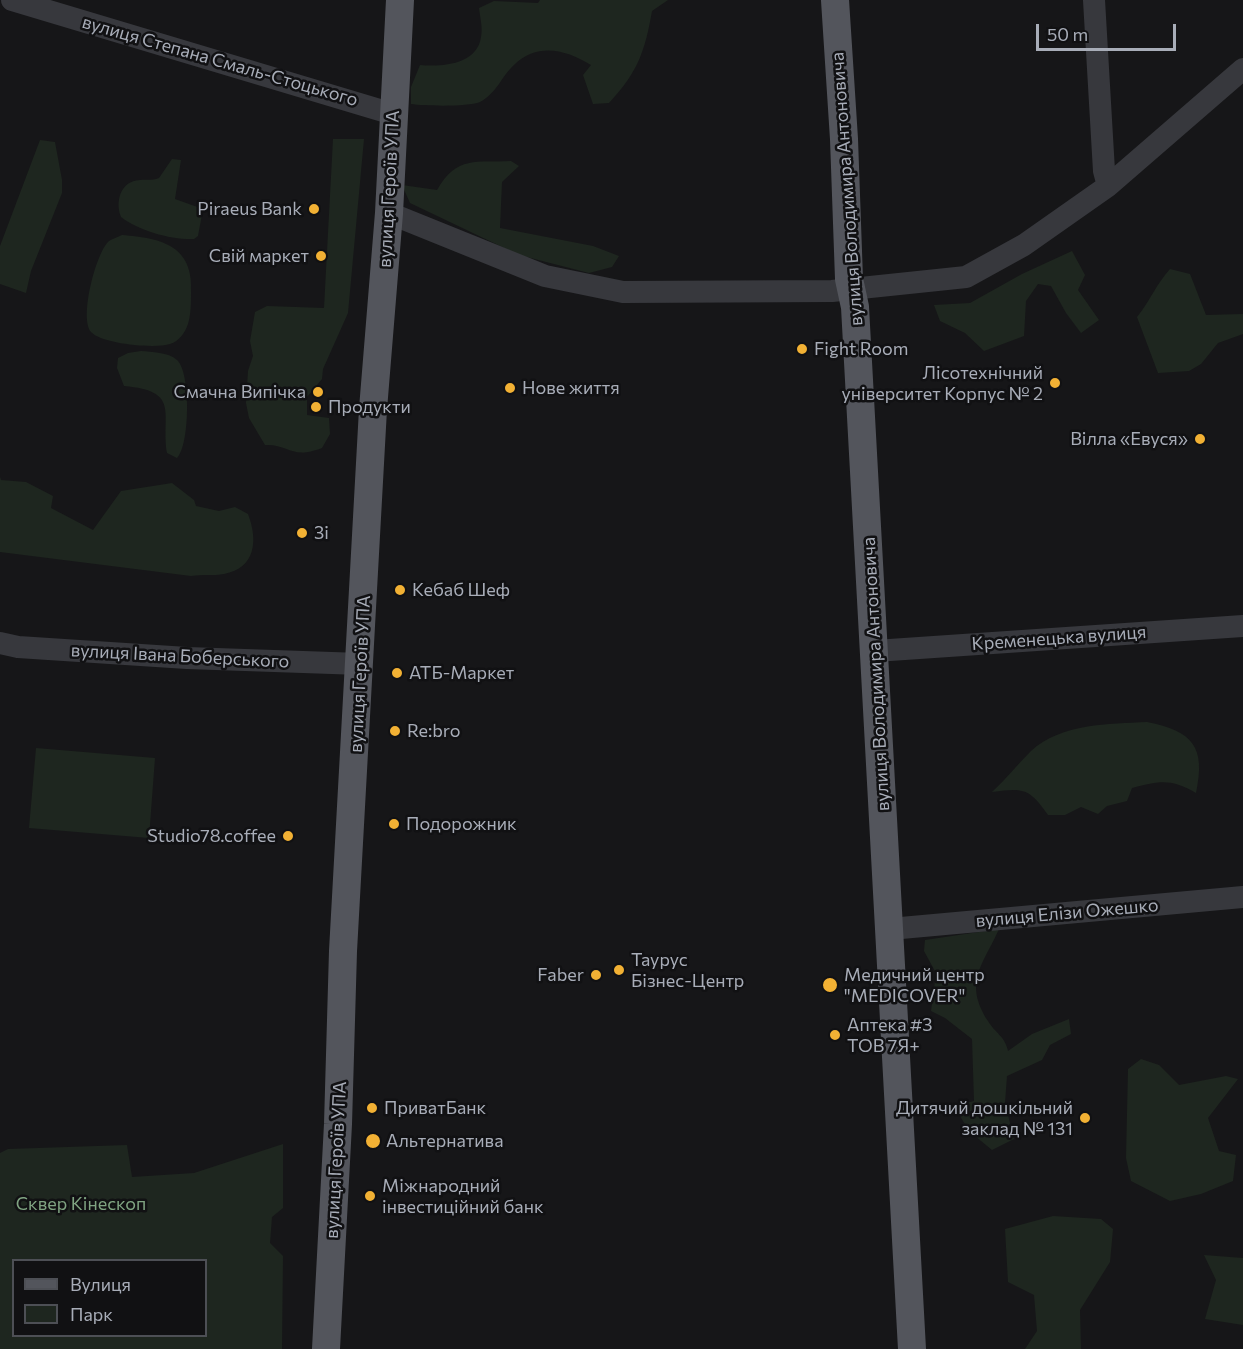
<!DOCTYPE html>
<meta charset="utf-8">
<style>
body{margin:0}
#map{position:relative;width:1243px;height:1349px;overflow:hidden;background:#161618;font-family:Commissioner,sans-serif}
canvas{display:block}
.legend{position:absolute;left:12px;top:1259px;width:195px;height:78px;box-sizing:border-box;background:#111113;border:2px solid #4d4f55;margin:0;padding:8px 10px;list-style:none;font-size:18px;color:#a8adb8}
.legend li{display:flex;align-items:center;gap:12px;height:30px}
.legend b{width:30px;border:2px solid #4d4f55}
.scale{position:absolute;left:1036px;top:24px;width:140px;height:27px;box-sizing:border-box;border:3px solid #a8adb8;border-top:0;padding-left:8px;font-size:18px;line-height:21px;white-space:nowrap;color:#a8adb8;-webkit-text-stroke:4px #111113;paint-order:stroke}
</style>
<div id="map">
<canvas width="1243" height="1349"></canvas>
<ul class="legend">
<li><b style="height:8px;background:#53555c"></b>Вулиця</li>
<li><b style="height:16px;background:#1e261f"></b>Парк</li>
</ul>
<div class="scale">50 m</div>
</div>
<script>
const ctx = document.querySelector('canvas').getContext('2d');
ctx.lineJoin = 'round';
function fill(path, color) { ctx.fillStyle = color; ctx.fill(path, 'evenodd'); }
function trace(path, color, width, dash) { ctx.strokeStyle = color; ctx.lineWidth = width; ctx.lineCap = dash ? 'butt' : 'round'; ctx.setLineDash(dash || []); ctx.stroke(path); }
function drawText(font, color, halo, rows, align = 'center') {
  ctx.font = font + ' Commissioner,sans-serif'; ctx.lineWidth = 5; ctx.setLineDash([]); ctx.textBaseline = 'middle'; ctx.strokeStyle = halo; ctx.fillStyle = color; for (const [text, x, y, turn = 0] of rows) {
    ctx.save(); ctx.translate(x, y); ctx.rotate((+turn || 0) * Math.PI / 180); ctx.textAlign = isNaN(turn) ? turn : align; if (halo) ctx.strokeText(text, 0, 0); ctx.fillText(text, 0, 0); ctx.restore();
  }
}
fill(new Path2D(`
 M 540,0 L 668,0 L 652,11 C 645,51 638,72 609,103 L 593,104 L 583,75 L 591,65 C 566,50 538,42 514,65 C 501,77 497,93 480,102 C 468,107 425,106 411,104 L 411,87 L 420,65 C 441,67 477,65 481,37 C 483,28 480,17 479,8 L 494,1 L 538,3 Z
 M 333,139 L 364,139 L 348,313 L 323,369 L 322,379 L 307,397 L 307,415 L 329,418 L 330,434 L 322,448 C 291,460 290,444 265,445 L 249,418 L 246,403 L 248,371 L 253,356 L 250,341 L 255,312 L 267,306 L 324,308 Z
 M 40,140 L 55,142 L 62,180 L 62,193 L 31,271 L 26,293 L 0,284 L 0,246 Z
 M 172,159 L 181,160 L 175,199 L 203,209 L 198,236 L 194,239 C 172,240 139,231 121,217 C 115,202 120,181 140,180 C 147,179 151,181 159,178 Z
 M 511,161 L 519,166 L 502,182 L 500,228 L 593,246 L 619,256 L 612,267 L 589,273 L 519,255 L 410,203 L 402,185 L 437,190 C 457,155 476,163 511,161 Z
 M 122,235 C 162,238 194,246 191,293 C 191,303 191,314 188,324 C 185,333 179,341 170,344 C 155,349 102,344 91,332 C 79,318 96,252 109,241 C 112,239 118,237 122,235 Z
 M 1072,251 L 1085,275 L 1078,290 L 1099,320 L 1081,333 L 1066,313 L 1051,286 L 1038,284 L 1026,301 L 1024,336 L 984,351 L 965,333 L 940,321 L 934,305 L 970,303 L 1022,274 Z
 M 1170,269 L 1190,274 L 1206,315 L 1243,314 L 1243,334 L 1218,343 L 1201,364 L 1189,371 L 1158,373 L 1137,317 C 1150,301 1157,283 1170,269 Z
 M 141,351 C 152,352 168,352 177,360 C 191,372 190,446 177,458 L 167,453 C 161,413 181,391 124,386 L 117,368 L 118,358 L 128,353 Z
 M 0,477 L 1,480 L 26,482 L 53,496 L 51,508 L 93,530 L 121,491 L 172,483 L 194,500 L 196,506 L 219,511 L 235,507 L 248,514 C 258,540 256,568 224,574 C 214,576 202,574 191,576 L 0,552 Z
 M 1147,722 C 1193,731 1206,747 1196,793 C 1171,778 1158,781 1132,788 L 1127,801 L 1107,806 L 1098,814 L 1081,807 L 1065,815 L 1048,815 C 1029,788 1024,788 992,792 C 1006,779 1018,764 1031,751 C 1062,723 1109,724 1147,722 Z
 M 36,748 L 155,758 L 149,838 L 29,828 Z
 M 999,929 C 983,965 963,982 988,1021 C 995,1033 1005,1036 1008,1051 L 1032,1034 L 1069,1019 L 1071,1034 L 1050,1045 L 1042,1060 L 1007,1076 L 1005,1103 L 1014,1139 L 992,1150 L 969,1131 L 954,1106 L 974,1101 L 972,1039 L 945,1018 L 931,1011 L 936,973 L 924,951 L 925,940 Z
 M 1141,1059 L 1159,1065 L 1179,1085 L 1226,1076 L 1238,1079 L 1208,1118 L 1219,1151 L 1236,1155 L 1233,1181 L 1201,1194 L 1170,1201 L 1131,1181 L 1126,1158 L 1128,1069 Z
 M 283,1144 L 283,1208 L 272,1217 L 270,1243 L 283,1256 L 282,1349 L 0,1349 L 0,1153 L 8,1149 L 127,1145 L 132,1177 L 194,1173 ZM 206,1260 L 206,1336 L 14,1336 L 14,1260 Z
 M 1053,1216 L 1101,1219 L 1113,1229 L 1110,1262 L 1080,1310 L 1081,1349 L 1025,1349 L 1037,1331 L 1034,1295 L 1008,1282 L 1005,1229 Z
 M 1204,1255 L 1243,1258 L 1243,1325 L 1205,1319 L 1216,1280 Z`), '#1e261f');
trace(new Path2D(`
 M 12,0 L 393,114
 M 1094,0 L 1104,171 L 1108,186
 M 389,213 L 545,276 L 623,292 L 832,291 L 966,277 L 1024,245 L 1108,186 L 1243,69
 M 0,643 L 18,647 L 187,658 L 361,664
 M 875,651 L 1243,626
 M 890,929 L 1243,897`), '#37383d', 22);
trace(new Path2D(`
 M 835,0 L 844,139 L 849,279 L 855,307 L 912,1349
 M 326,1349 L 338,1124 L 343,951 L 373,409 L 389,213 L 400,0`), '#53555c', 28);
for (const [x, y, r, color] of [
 [314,209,6,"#f2b134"],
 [321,256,6,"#f2b134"],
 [802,349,6,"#f2b134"],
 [1055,383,6,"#f2b134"],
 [510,388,6,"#f2b134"],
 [318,392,6,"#f2b134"],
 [316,407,6,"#f2b134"],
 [1200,439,6,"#f2b134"],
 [302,533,6,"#f2b134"],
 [400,590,6,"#f2b134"],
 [397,673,6,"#f2b134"],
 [395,731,6,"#f2b134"],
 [394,824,6,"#f2b134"],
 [288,836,6,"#f2b134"],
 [619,970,6,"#f2b134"],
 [596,975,6,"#f2b134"],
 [830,985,8,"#f2b134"],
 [835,1035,6,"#f2b134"],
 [372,1108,6,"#f2b134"],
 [1085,1118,6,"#f2b134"],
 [373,1141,8,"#f2b134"],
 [370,1196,6,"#f2b134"]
]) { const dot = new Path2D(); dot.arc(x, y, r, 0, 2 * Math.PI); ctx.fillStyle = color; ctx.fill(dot); trace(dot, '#111113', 2); }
drawText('18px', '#a8adb8', '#111113', [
 ["вулиця Степана Смаль-Стоцького",220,61,16],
 ["вулиця Героїв УПА",389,189,-87],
 ["вулиця Володимира Антоновича",847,189,-94],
 ["Кременецька вулиця",1059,638,-4],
 ["вулиця Івана Боберського",180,656,3],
 ["вулиця Героїв УПА",360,674,-87],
 ["вулиця Володимира Антоновича",876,674,-93],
 ["вулиця Елізи Ожешко",1067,913,-5],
 ["вулиця Героїв УПА",336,1160,-87]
]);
drawText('18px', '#a8adb8', '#111113', [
 ["Piraeus Bank",302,209,"right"],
 ["Свій маркет",309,256,"right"],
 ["Fight Room",814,349],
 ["Лісотехнічний",1043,373,"right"],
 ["університет Корпус № 2",1043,394,"right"],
 ["Нове життя",522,388],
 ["Смачна Випічка",306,392,"right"],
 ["Продукти",328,407],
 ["Вілла «Евуся»",1188,439,"right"],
 ["3і",314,533],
 ["Кебаб Шеф",412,590],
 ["АТБ-Маркет",409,673],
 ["Re:bro",407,731],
 ["Подорожник",406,824],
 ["Studio78.coffee",276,836,"right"],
 ["Таурус",631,960],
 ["Бізнес-Центр",631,981],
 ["Faber",584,975,"right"],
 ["Медичний центр",844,975],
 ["\"MEDICOVER\"",844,996],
 ["Аптека #3",847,1025],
 ["ТОВ 7Я+",847,1046],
 ["ПриватБанк",384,1108],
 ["Дитячий дошкільний",1073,1108,"right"],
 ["заклад № 131",1073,1129,"right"],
 ["Альтернатива",386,1141],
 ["Міжнародний",382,1186],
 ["інвестиційний банк",382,1207]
], 'left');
drawText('18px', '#7fa381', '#111113', [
 ["Сквер Кінескоп",81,1204]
]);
</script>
